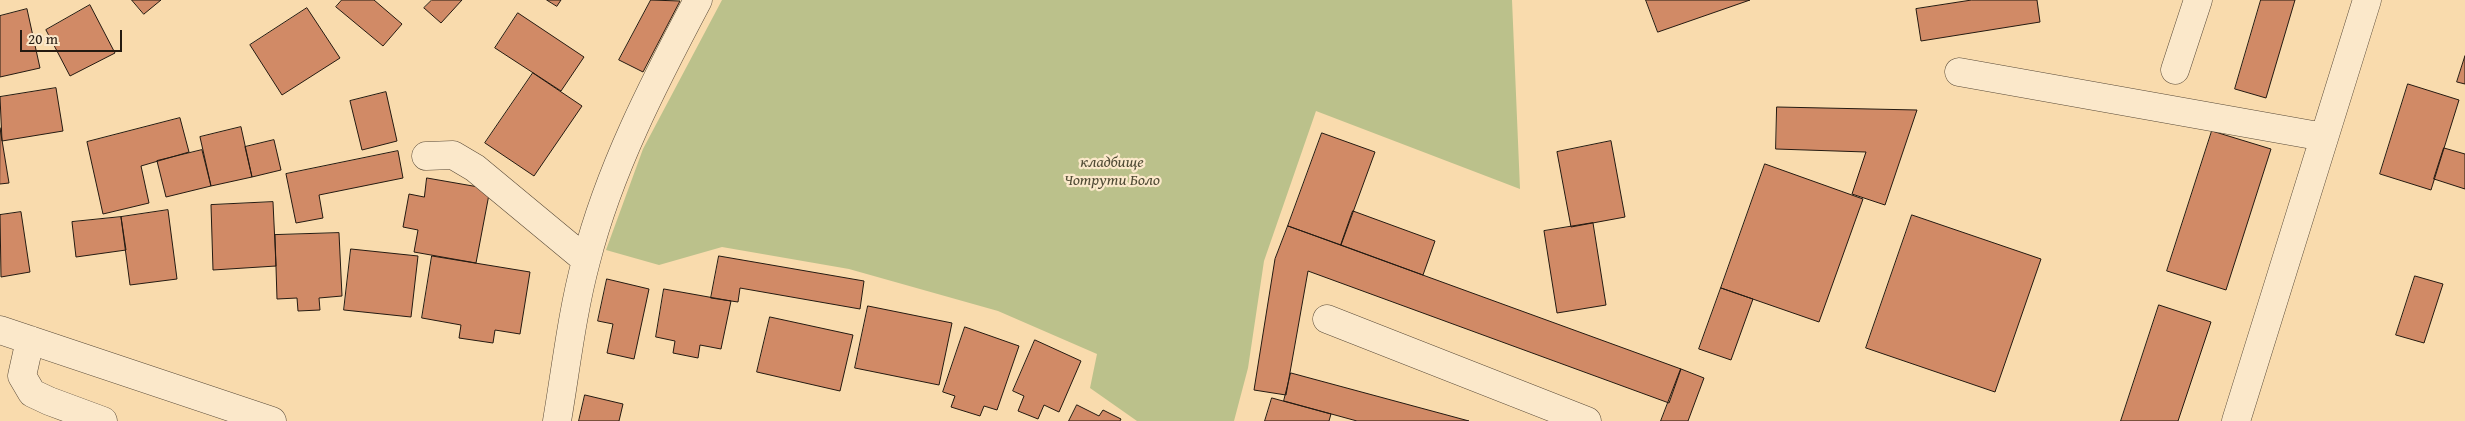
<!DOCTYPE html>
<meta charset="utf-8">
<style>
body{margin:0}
#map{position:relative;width:2465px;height:421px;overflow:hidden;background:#f9dbad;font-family:"Gentium Book Plus",serif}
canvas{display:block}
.scale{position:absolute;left:20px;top:30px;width:102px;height:22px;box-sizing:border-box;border:2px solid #241a11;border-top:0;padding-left:6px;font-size:15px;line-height:18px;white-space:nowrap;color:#241a11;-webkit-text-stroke:4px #fbe8ca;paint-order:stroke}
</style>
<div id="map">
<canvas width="2465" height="421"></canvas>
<div class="scale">20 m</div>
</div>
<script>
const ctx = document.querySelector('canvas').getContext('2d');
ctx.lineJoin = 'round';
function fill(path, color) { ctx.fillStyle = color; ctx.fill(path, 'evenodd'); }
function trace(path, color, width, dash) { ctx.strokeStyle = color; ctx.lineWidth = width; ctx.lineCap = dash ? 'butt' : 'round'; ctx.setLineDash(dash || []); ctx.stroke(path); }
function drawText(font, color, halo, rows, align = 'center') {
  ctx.font = font + ' "Gentium Book Plus",serif'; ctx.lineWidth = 4.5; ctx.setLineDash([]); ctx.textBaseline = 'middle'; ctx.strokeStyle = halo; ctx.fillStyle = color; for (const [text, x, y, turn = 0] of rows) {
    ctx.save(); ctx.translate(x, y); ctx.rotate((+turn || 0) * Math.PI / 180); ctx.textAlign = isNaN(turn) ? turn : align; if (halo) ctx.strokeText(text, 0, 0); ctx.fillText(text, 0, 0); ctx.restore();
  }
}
fill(new Path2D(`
 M 722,0 L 1512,0 L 1520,189 L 1316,111 L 1264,261 L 1248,368 L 1234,421 L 1137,421 L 1090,388 L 1097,354 L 998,311 L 849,269 L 722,247 L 659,265 L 606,250 L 643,149 Z`), '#bbc18b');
const building = new Path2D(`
 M 132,0 L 161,0 L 144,14 Z
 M 342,0 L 374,0 L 402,24 L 383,46 L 336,7 Z
 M 432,0 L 462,0 L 441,23 L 424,8 Z
 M 547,0 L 561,0 L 557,6 Z
 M 651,0 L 680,1 L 643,72 L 619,60 Z
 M 1646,0 L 1750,0 L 1658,32 Z
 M 1972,0 L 2037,0 L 2040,22 L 1921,41 L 1916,9 Z
 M 2261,0 L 2295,0 L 2266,98 L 2235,89 Z
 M 90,5 L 115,53 L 70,76 L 46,30 Z
 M 307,8 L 340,58 L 282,95 L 250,45 Z
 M 27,9 L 40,68 L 0,77 L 0,16 Z
 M 518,13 L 584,57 L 561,91 L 495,48 Z
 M 2465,56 L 2465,84 L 2457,82 Z
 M 533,73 L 582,106 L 534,176 L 485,143 Z
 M 2408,84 L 2459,100 L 2431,190 L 2380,174 Z
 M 56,88 L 63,131 L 2,141 L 0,97 Z
 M 386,92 L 397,141 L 362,150 L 350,101 Z
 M 1777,107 L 1917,110 L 1885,205 L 1852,194 L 1866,152 L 1776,149 Z
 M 180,118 L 189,152 L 141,166 L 149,203 L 103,214 L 87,142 Z
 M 241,127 L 252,177 L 211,186 L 200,137 Z
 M 0,128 L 9,183 L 0,184 Z
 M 2212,131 L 2271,149 L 2226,290 L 2167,271 Z
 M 1322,133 L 1375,152 L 1341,245 L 1288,226 Z
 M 274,140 L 281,170 L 252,177 L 245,147 Z
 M 1611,141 L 1625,217 L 1571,227 L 1557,152 Z
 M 2444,148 L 2465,154 L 2465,189 L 2434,179 Z
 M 202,150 L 211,186 L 166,197 L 157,161 Z
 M 398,151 L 403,178 L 319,195 L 323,218 L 296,223 L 286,174 Z
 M 1765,164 L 1863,199 L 1819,322 L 1721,288 Z
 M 427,178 L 490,189 L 476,263 L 414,252 L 418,230 L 403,227 L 409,194 L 424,197 Z
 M 273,202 L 276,266 L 213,270 L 211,205 Z
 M 168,210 L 177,279 L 130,285 L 121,217 Z
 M 1353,211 L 1435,241 L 1423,275 L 1341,245 Z
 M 21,212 L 30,272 L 1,277 L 0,215 Z
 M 1912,215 L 2041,259 L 1995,392 L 1866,348 Z
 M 121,217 L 126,250 L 76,257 L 72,222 Z
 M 1593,223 L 1606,305 L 1557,313 L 1544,231 Z
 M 1288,226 L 1681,369 L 1669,403 L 1308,271 L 1286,395 L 1254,390 L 1275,259 Z
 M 339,233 L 342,296 L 319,298 L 320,310 L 298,311 L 297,298 L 277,299 L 275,235 Z
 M 351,249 L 418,256 L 411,317 L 344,310 Z
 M 432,256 L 530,272 L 520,334 L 495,330 L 493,343 L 459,338 L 461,325 L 422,318 Z
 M 719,256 L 864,281 L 860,309 L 740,288 L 738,302 L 711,298 Z
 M 2415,276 L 2443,284 L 2424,343 L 2396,335 Z
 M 607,279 L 649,289 L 634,359 L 607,353 L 613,324 L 598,321 Z
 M 1721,288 L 1753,299 L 1731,360 L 1699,349 Z
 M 664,289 L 731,301 L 721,349 L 700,345 L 698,358 L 673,353 L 675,341 L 656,337 Z
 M 2159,305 L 2211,322 L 2178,421 L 2121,421 Z
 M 868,306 L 952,323 L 939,385 L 855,368 Z
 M 770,317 L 853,335 L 840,391 L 757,372 Z
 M 965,327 L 1019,346 L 997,410 L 984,406 L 980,416 L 951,407 L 955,396 L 943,392 Z
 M 1035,340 L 1081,361 L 1059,412 L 1044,405 L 1038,419 L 1018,411 L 1024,396 L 1013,391 Z
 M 1681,369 L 1704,378 L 1688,421 L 1661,421 Z
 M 1291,373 L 1469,421 L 1357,421 L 1284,401 Z
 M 585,395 L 623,404 L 619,421 L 579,421 Z
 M 1272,398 L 1331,414 L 1329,421 L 1265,421 Z
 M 1077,405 L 1099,416 L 1103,410 L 1121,419 L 1120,421 L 1069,421 Z`);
fill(building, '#d18a66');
trace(building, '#241a11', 1);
const minor = new Path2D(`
 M 2175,70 L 2198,0
 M 1959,72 L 2324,137
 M 426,156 L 453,155 L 475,168 L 586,260
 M 1327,319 L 1587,421
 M 0,330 L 272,421
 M 30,340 L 22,376 L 32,393 L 49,401 L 103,421
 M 557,421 C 566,368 572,313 586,261 C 609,170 654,83 698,0
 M 2236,421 L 2367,0`);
trace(minor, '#594a38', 29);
trace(minor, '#fbe8ca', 28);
drawText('italic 16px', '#514c36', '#fbe8ca', [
 ["кладбище",1112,163],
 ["Чотрути Боло",1112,181]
]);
</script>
